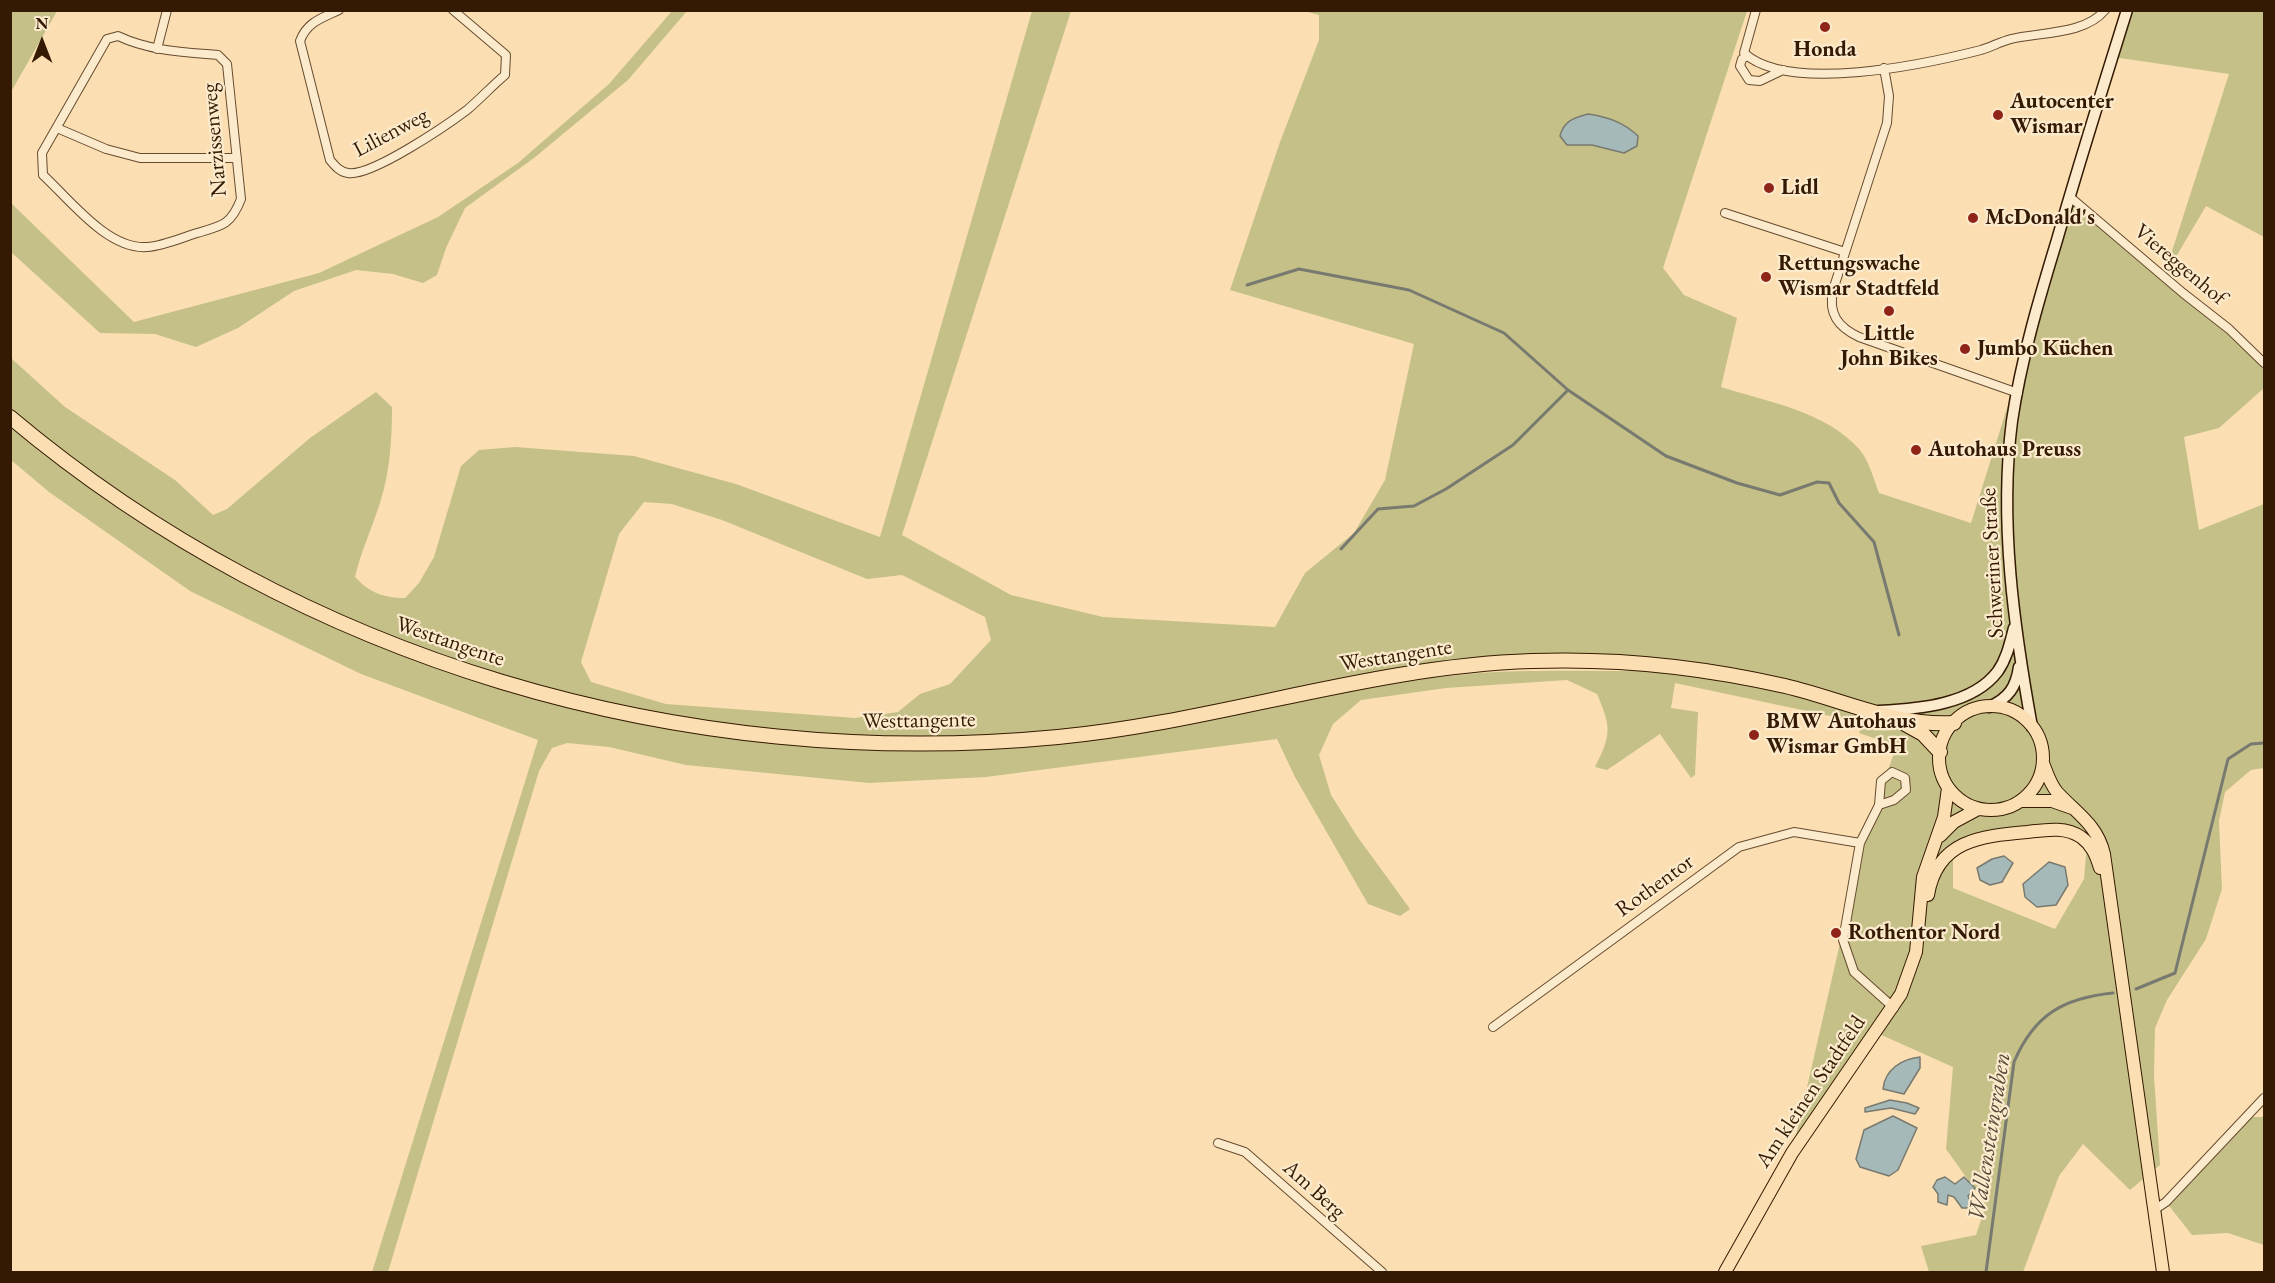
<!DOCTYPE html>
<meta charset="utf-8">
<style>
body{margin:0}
#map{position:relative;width:2275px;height:1283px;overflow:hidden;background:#fbdfb2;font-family:"EB Garamond",serif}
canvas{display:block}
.frame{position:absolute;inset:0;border:12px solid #341a02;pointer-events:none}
.north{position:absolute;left:12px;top:12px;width:60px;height:60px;-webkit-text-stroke:4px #fceacd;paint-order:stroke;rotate:0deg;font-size:16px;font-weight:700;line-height:24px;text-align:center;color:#341a02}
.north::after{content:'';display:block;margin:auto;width:21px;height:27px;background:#341a02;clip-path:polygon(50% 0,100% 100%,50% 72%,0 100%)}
</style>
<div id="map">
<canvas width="2275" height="1283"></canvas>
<div class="frame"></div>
<div class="north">N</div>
</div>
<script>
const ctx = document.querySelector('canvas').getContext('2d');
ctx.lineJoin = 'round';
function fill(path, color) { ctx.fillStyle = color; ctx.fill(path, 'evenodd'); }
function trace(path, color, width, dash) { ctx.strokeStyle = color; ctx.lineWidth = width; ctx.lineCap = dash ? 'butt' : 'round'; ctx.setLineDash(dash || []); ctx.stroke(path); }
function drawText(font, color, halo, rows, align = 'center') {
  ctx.font = font + ' "EB Garamond",serif'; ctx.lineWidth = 4.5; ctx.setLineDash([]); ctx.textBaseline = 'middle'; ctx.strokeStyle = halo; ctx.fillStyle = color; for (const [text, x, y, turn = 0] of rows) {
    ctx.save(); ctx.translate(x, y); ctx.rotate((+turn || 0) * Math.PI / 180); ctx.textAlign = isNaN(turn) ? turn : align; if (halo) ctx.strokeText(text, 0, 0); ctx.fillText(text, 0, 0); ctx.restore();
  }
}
fill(new Path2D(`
 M 11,10 L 57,11 L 11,92 L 10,11 Z
 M 672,11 L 687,11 L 628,80 L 534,158 L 465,208 L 446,248 L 437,275 L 423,283 L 393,274 L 356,270 L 294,291 L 238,328 L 196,347 L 155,334 L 100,333 L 11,252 L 11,203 L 134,322 L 319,273 L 438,217 L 518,163 L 609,84 Z
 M 1032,11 L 1071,11 L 902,535 L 1011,595 L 1103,617 L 1275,627 L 1305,573 L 1354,533 L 1385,480 L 1414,344 L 1230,290 L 1280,142 L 1319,40 L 1319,15 L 1304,11 L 1747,11 L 1663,268 L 1684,295 L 1737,318 L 1721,387 C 1768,402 1826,411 1860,450 C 1869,461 1874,480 1879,493 L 1971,523 L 2072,200 L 2164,276 L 2229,74 L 2113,57 L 2127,11 L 2264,11 L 2264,237 L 2206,206 L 2164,277 L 2264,363 L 2264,388 L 2219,428 L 2184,437 L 2199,530 L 2264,504 L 2264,768 L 2251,770 L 2225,792 L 2219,821 L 2222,889 L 2206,939 L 2167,1000 L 2155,1028 L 2154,1076 L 2160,1165 L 2130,1190 L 2083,1144 L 2059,1176 L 2023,1272 L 1929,1272 L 1921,1246 L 1976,1235 L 1986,1205 L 1946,1149 L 1953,1067 L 1877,1033 L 1792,1153 L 1843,930 L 1860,843 L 1897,746 L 1859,733 L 1863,723 L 1675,683 L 1671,708 L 1698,712 L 1695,775 L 1691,778 L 1660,734 L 1607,770 L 1595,767 C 1612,734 1611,727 1597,694 L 1567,680 L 1446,688 L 1361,700 L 1333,724 L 1319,755 L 1331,795 L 1357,836 L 1410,909 L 1400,916 L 1368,904 L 1295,777 L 1277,739 L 986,777 L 869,783 L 686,765 L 609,747 L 567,743 L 552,748 L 539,771 L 388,1272 L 372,1272 L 538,740 L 361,674 L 190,591 L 49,492 L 11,460 L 10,425 C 235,609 507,721 796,745 C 871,751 949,754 1024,746 C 1106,738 1187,724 1267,708 C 1331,696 1394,681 1458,675 C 1531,667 1604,674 1677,669 L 1509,661 L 1151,723 L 894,743 L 661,722 L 414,653 L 174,536 L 11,417 L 11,358 L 65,407 L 175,480 L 213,515 L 227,509 L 310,438 L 376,392 L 392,407 C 392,439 390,472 380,503 C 372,528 361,551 355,577 C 370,593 384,598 405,598 L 419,583 L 434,557 L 461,466 L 479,450 L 515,447 L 634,456 L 736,484 L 880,537 ZM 644,502 L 672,504 L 722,520 L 867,579 L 902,575 L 985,617 L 991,640 L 950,684 L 920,694 L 898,712 L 855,718 L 666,704 L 591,682 L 581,662 L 619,534 ZM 2051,829 L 2087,843 L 2084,879 L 2055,929 L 1953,888 L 1953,850 Z
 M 1807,255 L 1831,263 L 1828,271 L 1805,264 Z
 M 2246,1117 L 2264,1117 L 2264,1245 L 2228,1233 L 2192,1235 L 2166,1202 Z`), '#c4c088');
const water = new Path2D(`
 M 1588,114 C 1608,117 1623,122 1638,136 L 1637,146 L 1624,153 L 1592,145 L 1567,145 L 1560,136 C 1564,121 1573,118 1588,114 Z
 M 2004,856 L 2013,863 L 2002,882 L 1990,885 L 1980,880 L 1977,868 L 1992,859 Z
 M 2049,862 L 2065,867 L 2068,885 L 2056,905 L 2037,907 L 2025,897 L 2023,884 Z
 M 1920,1057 L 1920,1068 L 1904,1094 L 1883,1089 C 1885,1069 1902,1059 1920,1057 Z
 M 1890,1100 L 1907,1103 L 1919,1108 L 1915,1114 L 1891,1108 L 1865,1112 L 1865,1108 Z
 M 1893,1116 L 1917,1128 L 1898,1170 L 1889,1176 L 1860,1167 L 1856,1159 L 1864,1130 Z
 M 1945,1177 L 1955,1184 L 1964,1177 L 1975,1188 L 1968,1196 L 1973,1208 L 1962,1208 L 1954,1197 L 1948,1195 L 1947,1205 L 1938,1202 L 1938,1194 L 1933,1187 L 1937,1180 Z`);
fill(water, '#a5b9b8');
trace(water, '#78796f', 1.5);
trace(new Path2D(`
 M 1247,285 L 1299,269 L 1409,290 L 1504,333 L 1568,390 L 1666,456 L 1737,483 L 1780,495 L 1817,482 L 1829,483 L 1839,503 L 1874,542 L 1899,635
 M 1341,549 L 1378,509 L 1414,506 L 1446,489 L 1513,445 L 1568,390
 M 2136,989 L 2175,973 L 2228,759 L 2251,744 L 2264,743
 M 1986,1272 L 2014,1062 C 2034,1015 2063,998 2113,993`), '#78796f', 3);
const street = new Path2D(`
 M 339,10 C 322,18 307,22 300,41 L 330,160 C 335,166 340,172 348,173 C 371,177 447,125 467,110 C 480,99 492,86 505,75 L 506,55 L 453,10
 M 1756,10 L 1744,53 C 1789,94 1926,64 1981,50 C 1991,47 2000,42 2011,39 C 2039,32 2085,35 2105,10
 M 118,36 C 150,51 183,52 218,55 L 227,64 L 241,199 C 231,225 222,226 197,233 C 181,238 163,246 147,247 C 108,250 70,200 43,175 L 42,153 L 107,39 Z
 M 157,49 L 167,10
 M 1747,56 L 1742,59 L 1740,66 L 1749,80 L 1760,81 L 1783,70
 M 1884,68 L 1889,96 L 1887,123 L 1833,290 C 1828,314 1838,327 1859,337 L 2018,393
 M 57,128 L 106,149 L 140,158 L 237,158
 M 2070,197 L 2183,293 L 2229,329 L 2264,363
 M 1725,213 L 1845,252
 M 1879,805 L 1894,800 L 1906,790 L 1905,778 L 1892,772 L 1881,781 L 1879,805 L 1860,843 L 1843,940 L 1854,972 L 1894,1008
 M 1493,1027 L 1739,847 L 1794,832 L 1860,843
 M 1218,1143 L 1245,1152 L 1382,1272
 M 2154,1210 L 2166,1202 L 2264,1098`);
const secondary = new Path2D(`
 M 1989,707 C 2009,698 2016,687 2019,667
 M 1879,711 C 1918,709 1973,705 1998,671 C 2007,658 2010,643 2014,628
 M 2032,727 C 2014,627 1999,522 2012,421 C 2021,360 2039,299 2057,240 C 2079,163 2103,87 2127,10`);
const primary = new Path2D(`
 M1939 758a52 52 0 1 1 104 0a52 52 0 1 1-104 0Z
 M 2043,763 C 2047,773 2050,784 2057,792 C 2076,813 2097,824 2104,854 L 2163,1272
 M 2020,801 L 2052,801 L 2072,808
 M 1940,836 L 1954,822 L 1978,809
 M 1928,895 C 1937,840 1981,836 2027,832 C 2045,830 2065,826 2081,837 C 2092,845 2096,855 2100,868
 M 1725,1272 L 1792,1153 L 1901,994 L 1916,952 L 1923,877 L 1944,817 L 1948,788`);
const highway = new Path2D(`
 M 10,417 C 300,661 683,773 1058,737 C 1217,722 1371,666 1532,661 C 1617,658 1702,667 1785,686 C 1841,699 1897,727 1954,723
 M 1905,724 L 1923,734 L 1940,752`);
trace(street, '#664b2e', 10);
trace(secondary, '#341a02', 13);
trace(primary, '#341a02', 14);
trace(highway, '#341a02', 16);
trace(street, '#fceacd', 8);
trace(secondary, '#fceacd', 10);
trace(primary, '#fbdfb2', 12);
trace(highway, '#fbdfb2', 14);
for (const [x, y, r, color] of [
 [1825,27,6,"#8f2418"],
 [1998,115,6,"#8f2418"],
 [1769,188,6,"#8f2418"],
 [1973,218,6,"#8f2418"],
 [1766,277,6,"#8f2418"],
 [1889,311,6,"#8f2418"],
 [1965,349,6,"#8f2418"],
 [1916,450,6,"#8f2418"],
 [1754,735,6,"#8f2418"],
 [1836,933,6,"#8f2418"]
]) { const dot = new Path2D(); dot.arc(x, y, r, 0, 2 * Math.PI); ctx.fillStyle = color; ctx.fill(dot); trace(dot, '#fceacd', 2); }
drawText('bold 22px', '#341a02', '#fceacd', [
 ["Honda",1825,50,"center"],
 ["Autocenter",2010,102],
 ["Wismar",2010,127],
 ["Lidl",1781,188],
 ["McDonald's",1985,218],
 ["Rettungswache",1778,264],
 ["Wismar Stadtfeld",1778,289],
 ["Little",1889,334,"center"],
 ["John Bikes",1889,359,"center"],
 ["Jumbo Küchen",1977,349],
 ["Autohaus Preuss",1928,450],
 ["BMW Autohaus",1766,722],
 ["Wismar GmbH",1766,747],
 ["Rothentor Nord",1848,933]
], 'left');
drawText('22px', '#341a02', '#fceacd', [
 ["Lilienweg",391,133,-28],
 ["Narzissenweg",215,140,-95],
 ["Viereggenhof",2180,265,40],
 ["Schweriner Straße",1993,563,-93],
 ["Westtangente",450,642,19],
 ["Westtangente",1396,656,-9],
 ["Westtangente",919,721,-1],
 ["Rothentor",1655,886,-36],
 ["Am kleinen Stadtfeld",1811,1092,-56],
 ["Am Berg",1314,1190,42]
]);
drawText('italic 24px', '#564a39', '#fceacd', [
 ["Wallensteingraben",1990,1137,-81]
]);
</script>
